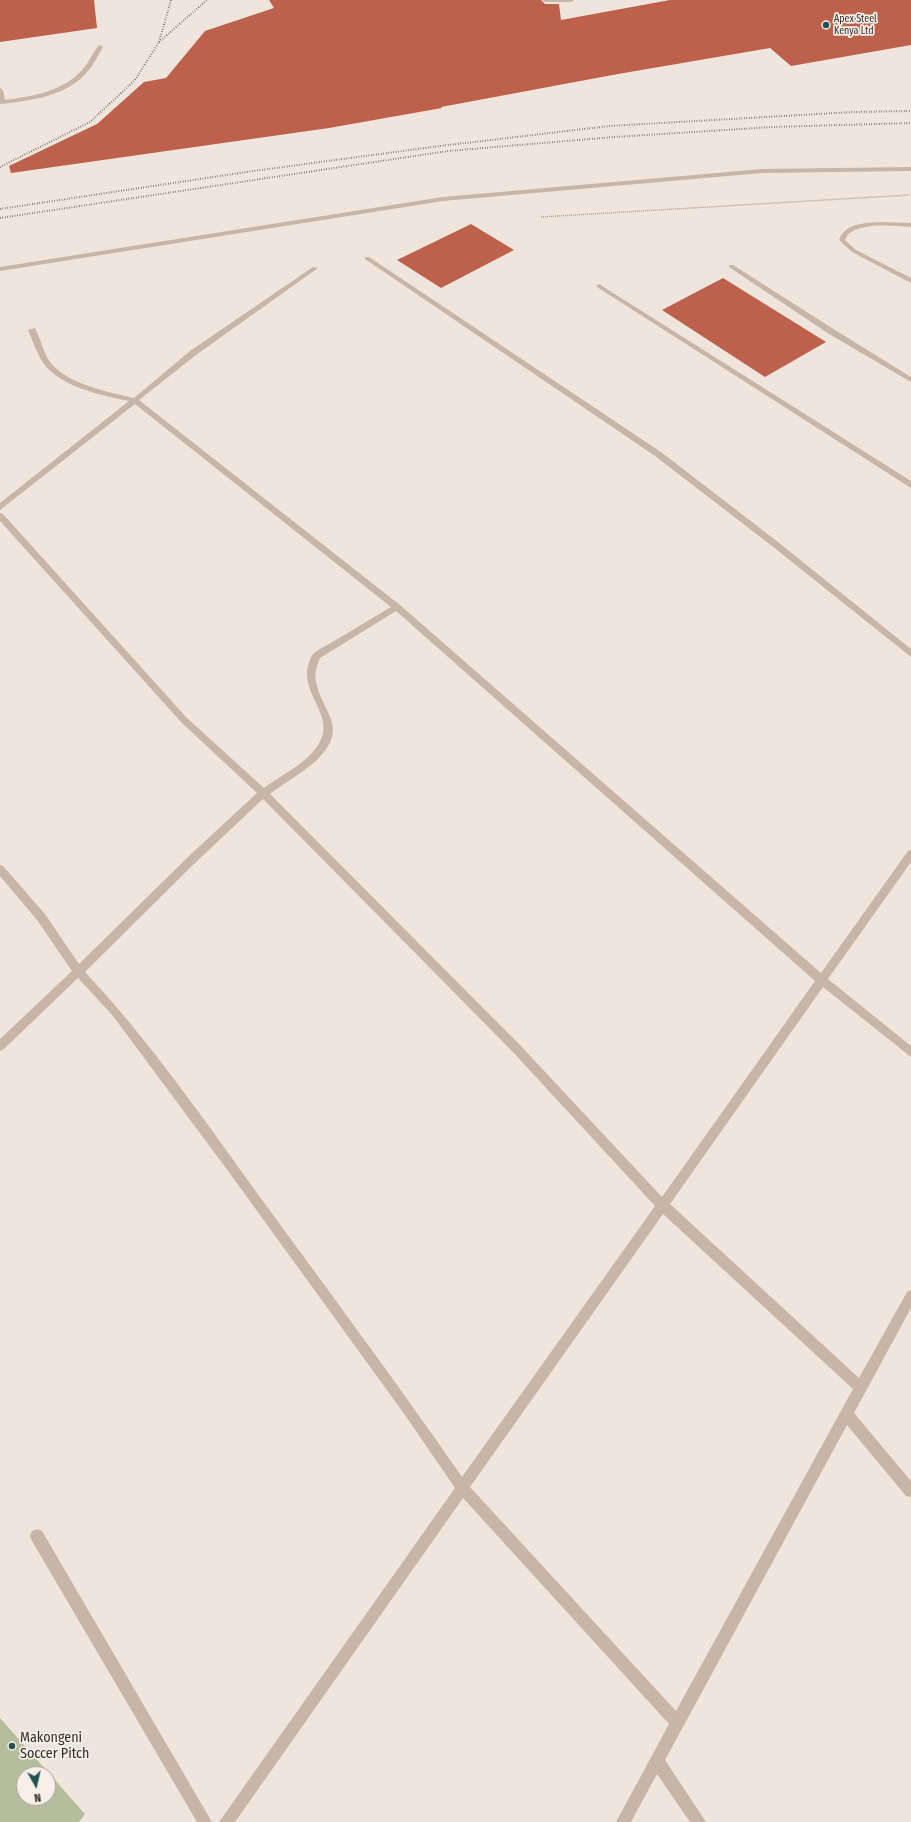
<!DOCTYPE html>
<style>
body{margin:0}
#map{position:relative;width:911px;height:1822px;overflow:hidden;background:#f0e5dc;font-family:"Fira Sans Condensed",sans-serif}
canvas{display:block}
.north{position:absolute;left:16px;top:1766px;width:40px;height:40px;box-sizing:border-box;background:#f8f0e8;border:1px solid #aaa19b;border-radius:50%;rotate:172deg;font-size:11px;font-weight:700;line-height:16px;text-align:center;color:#352b28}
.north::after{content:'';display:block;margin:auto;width:14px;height:18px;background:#205353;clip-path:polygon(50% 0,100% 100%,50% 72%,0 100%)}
</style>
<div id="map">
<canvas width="911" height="1822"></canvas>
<div class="north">N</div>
</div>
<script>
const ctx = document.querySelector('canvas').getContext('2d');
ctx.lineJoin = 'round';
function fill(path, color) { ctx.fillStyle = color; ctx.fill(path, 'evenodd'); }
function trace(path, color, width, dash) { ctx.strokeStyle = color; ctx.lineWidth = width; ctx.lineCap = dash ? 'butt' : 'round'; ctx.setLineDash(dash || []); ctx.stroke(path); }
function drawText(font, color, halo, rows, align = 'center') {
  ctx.font = font + ' "Fira Sans Condensed",sans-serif'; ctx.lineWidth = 3.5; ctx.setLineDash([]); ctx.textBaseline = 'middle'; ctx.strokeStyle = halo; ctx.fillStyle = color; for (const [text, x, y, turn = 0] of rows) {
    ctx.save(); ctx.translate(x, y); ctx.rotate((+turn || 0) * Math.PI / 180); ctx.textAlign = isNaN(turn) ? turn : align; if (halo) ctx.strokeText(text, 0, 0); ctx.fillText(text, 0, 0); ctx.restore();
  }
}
fill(new Path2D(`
 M 0,1718 L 85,1814 L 79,1822 L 0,1822 ZM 24,1774 L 48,1774 L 48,1798 L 24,1798 Z`), '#b5be9c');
fill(new Path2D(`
 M 0,0 L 94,0 L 97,28 L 0,42 Z
 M 269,0 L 541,0 L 545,4 L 559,4 L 561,20 L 670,0 L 911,0 L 911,45 L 791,66 L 770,48 L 618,74 L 441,107 L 442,108 L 329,128 L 11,173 L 9,166 L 97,124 L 144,82 L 166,78 L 205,31 L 274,8 Z
 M 471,224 L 514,250 L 441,288 L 397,260 Z
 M 723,278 L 826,342 L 765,377 L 662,310 Z`), '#be614c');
trace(new Path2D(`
 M 541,217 L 909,195`), '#b39f93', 1.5, [1, 1]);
fill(new Path2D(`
 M 542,0 L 574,0 L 571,2 L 545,2 Z
 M 100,45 L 103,47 C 98,55 94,64 88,71 C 68,96 30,101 0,104 L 0,88 L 3,90 L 5,100 C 33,96 63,92 83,69 C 89,62 93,53 98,46 Z
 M 911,167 L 911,171 L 762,173 L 443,201 L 0,271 L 0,267 L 443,197 L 762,169 Z
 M 882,222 L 911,223 L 911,227 C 891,226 865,222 848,234 L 845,240 L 856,250 L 911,278 L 911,283 L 852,252 L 839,240 C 846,222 866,223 882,222 Z
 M 365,257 L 369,257 L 661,452 L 778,542 L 911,649 L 911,657 L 772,546 L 655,456 L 365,259 Z
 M 729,265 L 733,265 L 835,330 L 911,377 L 911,382 L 829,334 L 729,267 Z
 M 313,267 L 318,268 L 196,355 L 139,400 L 400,605 L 821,973 L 908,851 L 911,850 L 911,862 L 828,979 L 911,1046 L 911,1057 L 823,987 L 670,1204 L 859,1378 L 907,1292 L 911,1290 L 911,1308 L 854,1413 L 911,1481 L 911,1497 L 906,1496 L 847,1425 L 665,1760 L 706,1822 L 690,1822 L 657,1774 L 631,1822 L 616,1822 L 669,1724 L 463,1498 L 235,1822 L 219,1822 L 455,1488 L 405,1415 L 231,1175 L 113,1016 L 78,978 L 4,1049 L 0,1051 L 0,1039 L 72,971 L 37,920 L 0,876 L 0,865 L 3,866 L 45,914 L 79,964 L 189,856 L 257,793 L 181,722 L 0,521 L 0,513 L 3,514 L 187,718 L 264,788 C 282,774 305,765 318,745 C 338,716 298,694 309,662 C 310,660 311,656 313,654 C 318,649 328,645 334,641 C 353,630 372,618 391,607 L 135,404 L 0,510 L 0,503 L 129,401 C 103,396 61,387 44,364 C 37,354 33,341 28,330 L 35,328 C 41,339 43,352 50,362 C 67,384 108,392 134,398 L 190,351 ZM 396,611 L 815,981 L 662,1197 L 519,1044 L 270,794 C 285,782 303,773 317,760 C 350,727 323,714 316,682 C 314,673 317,666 320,658 ZM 263,799 L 511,1050 L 655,1206 L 462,1477 C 397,1383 328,1290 260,1197 C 205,1121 149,1040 85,972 L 196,862 ZM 663,1214 L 853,1389 L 676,1711 L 470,1487 Z
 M 599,284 L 911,481 L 911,488 L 597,287 L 596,286 Z
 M 37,1529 L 42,1531 L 212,1822 L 197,1822 L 32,1541 L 30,1536 L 32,1531 Z`), '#c7b5a8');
trace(new Path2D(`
 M 159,42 L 207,0
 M 0,167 L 90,122 L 135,80 L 159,42 L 171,0
 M 0,209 L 253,171 L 440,146 L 609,126 L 853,112 L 911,111
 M 0,218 L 448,151 L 614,137 L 773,127 L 911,123`), '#352b28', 2, [0.5, 2]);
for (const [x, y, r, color] of [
 [826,25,4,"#205353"],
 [12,1746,4,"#205353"]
]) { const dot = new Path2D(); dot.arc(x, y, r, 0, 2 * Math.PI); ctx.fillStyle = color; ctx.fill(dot); trace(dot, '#f8f0e8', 1.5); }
drawText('10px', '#352b28', '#f8f0e8', [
 ["Apex Steel",834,19],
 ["Kenya Ltd",834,31]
], 'left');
drawText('14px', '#352b28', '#f8f0e8', [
 ["Makongeni",20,1738],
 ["Soccer Pitch",20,1754]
], 'left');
</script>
